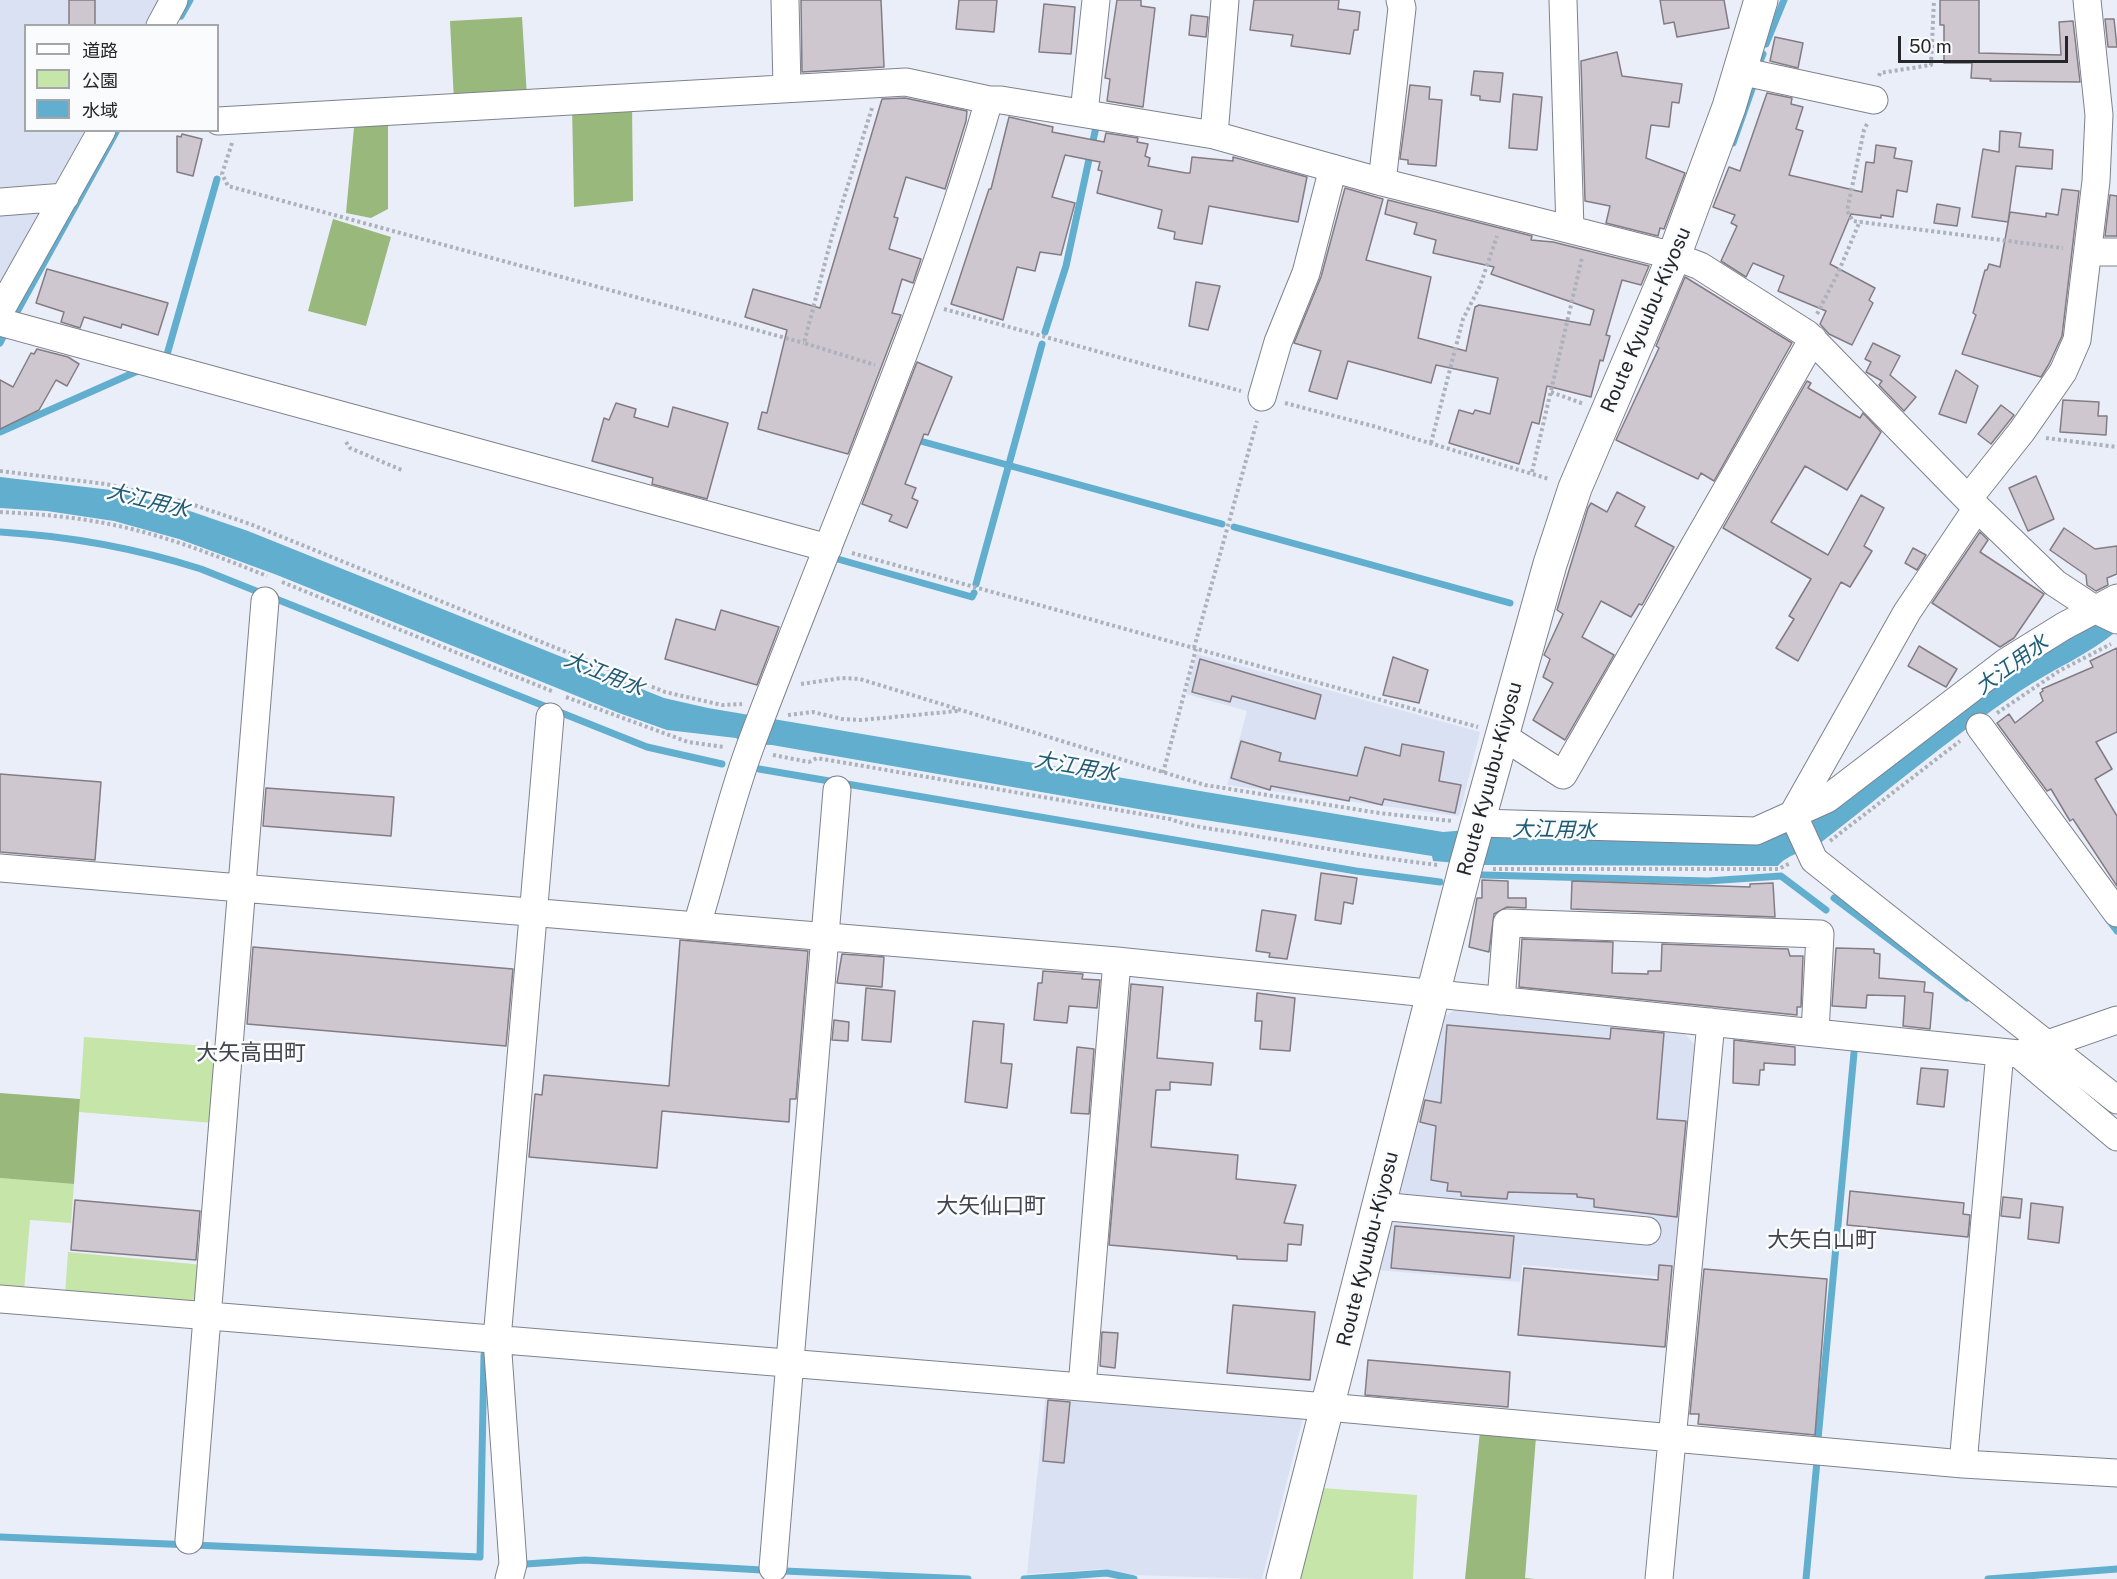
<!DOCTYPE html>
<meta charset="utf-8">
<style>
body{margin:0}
#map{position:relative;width:2117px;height:1579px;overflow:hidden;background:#eaeef9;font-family:"Public Sans","Noto Sans JP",sans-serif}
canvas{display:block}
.legend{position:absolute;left:24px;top:24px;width:195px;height:108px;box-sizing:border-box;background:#fafbfd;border:2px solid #a4a6a9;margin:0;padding:8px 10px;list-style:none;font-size:18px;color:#24262a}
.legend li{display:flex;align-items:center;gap:12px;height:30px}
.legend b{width:30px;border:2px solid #a4a6a9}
.scale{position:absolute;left:1898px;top:36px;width:170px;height:27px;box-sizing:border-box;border:3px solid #24262a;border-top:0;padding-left:8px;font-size:18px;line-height:21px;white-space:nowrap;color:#24262a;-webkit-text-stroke:4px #fafbfd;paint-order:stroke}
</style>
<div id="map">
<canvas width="2117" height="1579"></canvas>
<ul class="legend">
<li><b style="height:8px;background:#fff"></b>道路</li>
<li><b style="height:16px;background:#c6e5a9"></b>公園</li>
<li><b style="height:16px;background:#61aecf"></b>水域</li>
</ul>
<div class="scale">50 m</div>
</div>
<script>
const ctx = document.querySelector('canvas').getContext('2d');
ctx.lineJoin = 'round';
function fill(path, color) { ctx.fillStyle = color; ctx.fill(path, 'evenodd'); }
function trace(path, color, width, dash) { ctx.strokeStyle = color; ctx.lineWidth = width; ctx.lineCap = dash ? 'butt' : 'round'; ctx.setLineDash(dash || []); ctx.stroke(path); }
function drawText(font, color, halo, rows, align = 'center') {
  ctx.font = font + ' "Public Sans","Noto Sans JP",sans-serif'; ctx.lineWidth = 5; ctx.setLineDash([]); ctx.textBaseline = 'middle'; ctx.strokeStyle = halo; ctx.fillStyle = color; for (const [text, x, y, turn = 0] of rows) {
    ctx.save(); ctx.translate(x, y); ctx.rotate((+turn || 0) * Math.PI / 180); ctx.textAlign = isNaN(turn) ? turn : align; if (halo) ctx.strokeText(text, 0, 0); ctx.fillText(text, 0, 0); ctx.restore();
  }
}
fill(new Path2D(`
 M 0,0 L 161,0 L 147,25 L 26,26 L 26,130 L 88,131 L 0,286 Z
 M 1197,654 L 1480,732 L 1459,816 L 1227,785 L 1247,711 L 1186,694 Z
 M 1459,1008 L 1684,1033 L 1696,1046 L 1676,1278 L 1522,1265 L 1520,1282 L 1376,1270 L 1441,1018 Z
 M 1046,1391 L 1304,1414 L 1262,1579 L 1133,1575 L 1106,1569 L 1027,1574 Z`), '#dae1f3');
fill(new Path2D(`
 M 84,1037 L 220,1047 L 214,1123 L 79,1112 Z
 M 0,1178 L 74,1184 L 71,1223 L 30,1220 L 24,1291 L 0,1289 Z
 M 68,1252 L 203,1265 L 201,1294 L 187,1304 L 65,1294 Z
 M 1322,1488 L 1417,1495 L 1413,1579 L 1298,1579 Z`), '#c6e5a9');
fill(new Path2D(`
 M 522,17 L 527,97 L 454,102 L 450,21 Z
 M 632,102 L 633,201 L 574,207 L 572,105 Z
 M 388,116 L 388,209 L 371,218 L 346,213 L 355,117 Z
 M 333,219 L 391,237 L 366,326 L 308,311 Z
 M 0,1093 L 80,1099 L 74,1184 L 0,1178 Z
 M 1480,1431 L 1536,1437 L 1525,1578 L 1535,1579 L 1465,1579 Z`), '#99b87b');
fill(new Path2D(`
 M 0,477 L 111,490 L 184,509 L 248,531 L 664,698 L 708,708 L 1443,832 L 1491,828 L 1757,837 L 2045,652 L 2079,633 L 2093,619 L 2117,631 C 2088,655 2051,670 2020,691 C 1950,738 1885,793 1819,844 C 1806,851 1786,855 1778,866 L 1482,865 L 1433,861 L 1432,856 L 1167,814 L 772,745 L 743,744 L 736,738 L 667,730 L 619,713 L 277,575 L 179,539 L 114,521 L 47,511 L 0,508 Z`), '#61aecf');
trace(new Path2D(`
 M 181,16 L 190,0
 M 1766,44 L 1784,0
 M 1759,64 L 1763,54
 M 1733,143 L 1753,86
 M 13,319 L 116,132
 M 1045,332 L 1066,266 L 1096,127
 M 0,343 L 6,331
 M 166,358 L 217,179
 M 0,432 L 140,370
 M 913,439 L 1222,524
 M 1234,527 L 1510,603
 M 0,532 C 69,536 135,548 201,569 L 647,747 L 722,764
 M 834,558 L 972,597 L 974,593
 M 976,584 L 1042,344
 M 759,769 L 1356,871 L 1440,882
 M 1483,875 L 1708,881 L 1781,876 L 1826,910
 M 1834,898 L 1967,998
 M 2108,919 L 2117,931
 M 1818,1439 L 1854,1053
 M 0,1537 L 480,1557 L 484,1355
 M 526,1564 L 585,1560 L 762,1570
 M 784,1571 L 968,1579
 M 1024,1579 L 1107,1573 L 1134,1579
 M 1806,1579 L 1817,1461
 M 1988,1579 L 2117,1569`), '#61aecf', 7);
const building = new Path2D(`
 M 69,0 L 95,0 L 95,26 L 69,26 Z
 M 801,0 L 881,0 L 884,67 L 802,72 Z
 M 959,0 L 997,0 L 994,32 L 956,29 Z
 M 1117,0 L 1141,0 L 1141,6 L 1155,8 L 1143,107 L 1107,101 L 1110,79 L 1105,78 Z
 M 1254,0 L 1339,0 L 1338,9 L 1360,12 L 1358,30 L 1354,30 L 1350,54 L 1291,46 L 1293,35 L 1250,30 Z
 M 1660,0 L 1724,0 L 1729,28 L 1677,37 L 1674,22 L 1664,24 Z
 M 1940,0 L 1979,0 L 1979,53 L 2061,55 L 2059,22 L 2073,21 L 2080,82 L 1990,81 L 1991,79 L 1971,78 L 1972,63 L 1944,63 L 1944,25 L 1940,25 Z
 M 1044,4 L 1075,7 L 1071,54 L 1039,52 Z
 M 1191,15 L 1208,17 L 1206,37 L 1189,35 Z
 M 2105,19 L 2114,19 L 2117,47 L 2108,47 Z
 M 1775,37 L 1803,43 L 1798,68 L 1770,61 Z
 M 1617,52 L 1622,76 L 1682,84 L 1679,103 L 1672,102 L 1669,127 L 1651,125 L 1646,158 L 1685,173 L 1664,229 L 1660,228 L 1658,236 L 1606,223 L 1610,206 L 1585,201 L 1581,61 Z
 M 1474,71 L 1503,73 L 1500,102 L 1480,100 L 1480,96 L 1471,95 Z
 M 1410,85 L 1430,87 L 1429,99 L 1442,100 L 1436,166 L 1408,164 L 1408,160 L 1400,159 Z
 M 1767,93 L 1792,98 L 1791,104 L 1803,107 L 1796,129 L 1803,131 L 1789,175 L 1862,192 L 1866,162 L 1874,163 L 1876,145 L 1896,148 L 1894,158 L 1912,161 L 1907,192 L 1897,190 L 1893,217 L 1881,215 L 1881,218 L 1851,214 L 1830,264 L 1875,288 L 1869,300 L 1873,303 L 1852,345 L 1829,334 L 1820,324 L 1826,311 L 1778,291 L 1784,276 L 1753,263 L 1746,277 L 1721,261 L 1737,226 L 1731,223 L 1735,215 L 1713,207 L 1729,167 L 1740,171 Z
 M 1513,94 L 1542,97 L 1537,150 L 1509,148 Z
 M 905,98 L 967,111 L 966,121 L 945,189 L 906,177 L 894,217 L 898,218 L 889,249 L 921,259 L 913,283 L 902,279 L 892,313 L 901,315 L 848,454 L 758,429 L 762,412 L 767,413 L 787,330 L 745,317 L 753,289 L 820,308 L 882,99 Z
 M 1009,117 L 1053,127 L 1052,132 L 1104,142 L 1106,133 L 1138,138 L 1137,142 L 1148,144 L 1145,156 L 1150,158 L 1148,166 L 1186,173 L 1190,173 L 1192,157 L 1233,161 L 1233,157 L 1307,177 L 1298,222 L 1209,206 L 1202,244 L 1174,239 L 1175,232 L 1158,228 L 1162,210 L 1097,193 L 1102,171 L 1098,170 L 1100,162 L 1065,155 L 1052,197 L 1075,203 L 1061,255 L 1040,252 L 1035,271 L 1017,267 L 1003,320 L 951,304 L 989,189 L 991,189 Z
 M 2000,131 L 2021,133 L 2019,147 L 2053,150 L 2052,169 L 2016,166 L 2008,222 L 1972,217 L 1983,149 L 1999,152 Z
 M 182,134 L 202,139 L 193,176 L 177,172 L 177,136 L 181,137 Z
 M 1345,188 L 1383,199 L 1366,260 L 1431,277 L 1418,338 L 1466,351 L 1475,307 L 1479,305 L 1590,325 L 1594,310 L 1491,274 L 1494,267 L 1433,253 L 1436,240 L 1414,234 L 1417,223 L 1385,214 L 1388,200 L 1532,236 L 1531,240 L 1553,242 L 1649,266 L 1641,285 L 1622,280 L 1606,335 L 1610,336 L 1603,361 L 1600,360 L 1591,397 L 1547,386 L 1539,424 L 1532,422 L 1519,464 L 1449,443 L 1459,410 L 1473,414 L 1475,410 L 1490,414 L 1498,378 L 1436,365 L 1431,383 L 1348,361 L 1337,399 L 1309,391 L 1321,351 L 1294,343 L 1321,277 Z
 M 2062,189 L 2079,191 L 2062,336 L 2049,364 L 2041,377 L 1962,354 L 1976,315 L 1973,313 L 1985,270 L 1987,270 L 1989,264 L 2000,267 L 2010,212 L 2046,217 L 2046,213 L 2058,215 Z
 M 2110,195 L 2117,196 L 2117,236 L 2105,236 Z
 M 1937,204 L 1960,208 L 1957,226 L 1934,223 Z
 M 47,269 L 168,303 L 158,335 L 122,324 L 121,328 L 84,317 L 80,328 L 61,322 L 64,312 L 36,303 Z
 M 1685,277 L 1792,343 L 1714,481 L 1701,473 L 1698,479 L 1616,440 L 1659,348 L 1656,346 Z
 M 1196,282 L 1220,286 L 1208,330 L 1189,326 Z
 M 1873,343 L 1900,356 L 1890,375 L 1916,397 L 1904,411 L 1879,385 L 1882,381 L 1866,372 L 1871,362 L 1865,359 Z
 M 37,349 L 68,357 L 79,364 L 67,386 L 56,380 L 39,410 L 0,429 L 0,380 L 13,387 L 31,353 L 34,354 Z
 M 917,362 L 952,377 L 928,435 L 924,434 L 905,484 L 916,488 L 912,498 L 918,501 L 907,528 L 889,521 L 892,515 L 862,504 Z
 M 1956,370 L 1978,386 L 1966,423 L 1939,414 Z
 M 1807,381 L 1811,383 L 1808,388 L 1860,418 L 1863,413 L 1881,432 L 1847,490 L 1805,466 L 1771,522 L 1828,555 L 1861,495 L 1884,508 L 1864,546 L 1872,551 L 1850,587 L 1841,582 L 1798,661 L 1776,648 L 1794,619 L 1789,616 L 1811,579 L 1723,528 Z
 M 2063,400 L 2099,402 L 2098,416 L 2107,416 L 2106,435 L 2060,432 Z
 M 616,403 L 636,409 L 634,417 L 668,427 L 673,407 L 728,423 L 707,499 L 652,484 L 653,478 L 592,461 L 604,418 L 609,420 Z
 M 2001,405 L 2014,415 L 1991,444 L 1978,434 Z
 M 2036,476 L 2054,519 L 2028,531 L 2009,488 Z
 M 1617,492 L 1645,507 L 1635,526 L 1674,547 L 1642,605 L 1639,604 L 1631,617 L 1601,601 L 1582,637 L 1614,655 L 1565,740 L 1533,720 L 1553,683 L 1543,677 L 1550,659 L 1544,655 L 1563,614 L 1557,610 L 1588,508 L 1591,503 L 1607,512 Z
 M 2064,528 L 2095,549 L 2117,546 L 2117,574 L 2107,578 L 2108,585 L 2096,591 L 2087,585 L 2086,575 L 2050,550 Z
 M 1980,532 L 1988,540 L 1980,552 L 2044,594 L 2014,638 L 2000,647 L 1932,603 Z
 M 1913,548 L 1926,555 L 1917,570 L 1905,563 Z
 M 721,610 L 779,627 L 757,685 L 665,659 L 676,619 L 715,630 Z
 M 1919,646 L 1957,669 L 1946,687 L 1908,666 Z
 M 2117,648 L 2117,732 L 2096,742 L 2112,769 L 2095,779 L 2117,816 L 2117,886 L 2073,819 L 2070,821 L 2051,789 L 2047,791 L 1997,723 L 2009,714 L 2015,723 L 2043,701 L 2040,693 L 2043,691 L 2042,689 L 2093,667 L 2090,661 Z
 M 1393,657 L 1428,670 L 1419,703 L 1383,695 Z
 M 1200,659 L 1321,695 L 1315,719 L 1232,696 L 1230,702 L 1192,692 Z
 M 1241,741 L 1281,753 L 1279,761 L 1357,776 L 1365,747 L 1400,756 L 1402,744 L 1444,752 L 1439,781 L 1461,785 L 1455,813 L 1384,799 L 1382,805 L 1350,797 L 1349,801 L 1271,786 L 1270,790 L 1231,778 Z
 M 0,774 L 101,782 L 95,860 L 0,852 Z
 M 266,788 L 394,797 L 391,836 L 263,826 Z
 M 1321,873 L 1357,878 L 1353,904 L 1344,902 L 1341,924 L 1315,920 Z
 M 1482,880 L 1508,881 L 1508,898 L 1526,898 L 1526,908 L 1507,907 L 1494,914 L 1489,952 L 1469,947 L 1477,898 L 1482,898 Z
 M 1572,881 L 1750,887 L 1750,884 L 1773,883 L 1775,917 L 1571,909 Z
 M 1262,910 L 1296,915 L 1287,959 L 1269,957 L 1270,953 L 1256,951 Z
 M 1522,939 L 1613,942 L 1612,973 L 1648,974 L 1648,971 L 1661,971 L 1662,944 L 1788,949 L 1790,956 L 1803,956 L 1801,1007 L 1797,1007 L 1797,1015 L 1519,987 Z
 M 680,940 L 808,951 L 796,1099 L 790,1099 L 789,1122 L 662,1111 L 657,1168 L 529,1157 L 535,1094 L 542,1095 L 544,1075 L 669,1086 Z
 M 253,947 L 513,969 L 506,1046 L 247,1024 Z
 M 1836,948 L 1874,949 L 1874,953 L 1880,954 L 1879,978 L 1925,982 L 1924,992 L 1933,993 L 1930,1029 L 1903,1026 L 1905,996 L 1867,995 L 1866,1008 L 1832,1006 Z
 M 842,954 L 884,957 L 882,987 L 837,983 Z
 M 1043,971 L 1083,974 L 1082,979 L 1100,980 L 1097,1008 L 1069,1006 L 1067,1023 L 1034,1020 L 1038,983 L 1042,983 Z
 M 1131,984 L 1163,987 L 1157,1058 L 1213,1063 L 1211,1085 L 1170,1082 L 1170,1090 L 1156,1090 L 1151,1147 L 1238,1155 L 1236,1179 L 1296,1185 L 1284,1223 L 1303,1225 L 1301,1245 L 1288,1244 L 1287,1261 L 1237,1259 L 1237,1256 L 1109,1245 Z
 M 866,988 L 895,991 L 891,1042 L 862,1040 Z
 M 1257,993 L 1295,998 L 1290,1051 L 1260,1049 L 1262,1021 L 1255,1021 Z
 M 834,1020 L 849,1022 L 848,1041 L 832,1040 Z
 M 973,1021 L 1004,1024 L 1001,1063 L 1012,1064 L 1007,1108 L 965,1102 Z
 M 1447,1025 L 1610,1039 L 1611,1028 L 1664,1033 L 1657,1119 L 1686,1121 L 1677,1217 L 1594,1207 L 1594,1199 L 1577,1197 L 1577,1194 L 1508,1192 L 1507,1199 L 1461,1196 L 1461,1192 L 1447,1191 L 1448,1183 L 1431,1180 L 1436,1126 L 1420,1122 L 1425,1100 L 1441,1103 Z
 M 1734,1040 L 1795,1047 L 1795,1065 L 1764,1063 L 1764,1070 L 1760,1070 L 1759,1085 L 1733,1083 Z
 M 1077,1047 L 1094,1049 L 1089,1114 L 1071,1113 Z
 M 1921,1068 L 1948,1070 L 1944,1107 L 1917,1104 Z
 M 1850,1191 L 1964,1203 L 1963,1214 L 1970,1215 L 1968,1237 L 1847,1225 Z
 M 2003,1197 L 2022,1199 L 2020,1218 L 2001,1216 Z
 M 75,1200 L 200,1211 L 196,1260 L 71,1250 Z
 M 2031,1203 L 2063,1207 L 2059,1243 L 2028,1239 Z
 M 1395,1226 L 1514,1236 L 1510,1278 L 1391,1268 Z
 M 1659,1265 L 1672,1266 L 1665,1347 L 1518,1335 L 1524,1268 L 1658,1280 Z
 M 1704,1269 L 1827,1279 L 1815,1435 L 1698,1424 L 1699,1414 L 1690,1414 Z
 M 1233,1305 L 1315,1312 L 1310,1380 L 1227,1373 Z
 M 1102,1332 L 1118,1333 L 1115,1368 L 1100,1366 Z
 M 1368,1360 L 1510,1372 L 1508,1407 L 1365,1395 Z
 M 1048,1400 L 1070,1402 L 1064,1463 L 1043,1461 Z`);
fill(building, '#cfc7d0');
trace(building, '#837c85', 1.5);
const minor = new Path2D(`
 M 785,0 L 787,88
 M 1563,0 L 1570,229
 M 160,26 L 174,0
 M 1740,71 L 1874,100
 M 1084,113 L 1096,0
 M 218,121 L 906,82 L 989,100 L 1001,100 L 1214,135 L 1382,182 L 1674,256 L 1700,266 L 1807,334 L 1968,499 L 2055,583 L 2096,610 L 2117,620
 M 1214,135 L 1225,0
 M 1382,182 L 1402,8 L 1400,0
 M 0,202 L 65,197
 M 2088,252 L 2117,252
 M 0,311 L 102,130
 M 0,322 L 828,548
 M 1262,397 L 1278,342 L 1306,273 L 1333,168
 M 1968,499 L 2022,431 L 2063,372 L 2077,340 L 2096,181 L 2099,115 L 2087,0
 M 1977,508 L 1907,612 L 1793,814 L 1814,860 L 2117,1100
 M 1980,727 L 2117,913
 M 1501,735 L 1563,775 L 1813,339
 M 1478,823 L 1756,831 L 1827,799 L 2006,662 L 2064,626 L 2117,598
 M 0,868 L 1117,961 L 2019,1054 L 2117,1020
 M 697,925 C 715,866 729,804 750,747 C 830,532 926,321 989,100
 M 1501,1001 L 1507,923 L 1820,934 L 1815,1033
 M 2019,1054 L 2117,1137
 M 1379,1206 L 1647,1231
 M 0,1299 L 1327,1407 L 1963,1464 L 2117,1473
 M 1082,1387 L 1117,961
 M 1963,1464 L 2000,1052
 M 189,1540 L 265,601
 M 773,1568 L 837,790
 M 509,1579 L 513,1564 L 497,1339 L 550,717
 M 1659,1579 L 1711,1022`);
const major = new Path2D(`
 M 1283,1579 L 1465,869 L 1550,564 L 1575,488 L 1674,256 L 1729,107 L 1761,0`);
trace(minor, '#7e828c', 29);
trace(major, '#7e828c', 35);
trace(new Path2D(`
 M 1879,76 L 1880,73 L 1931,65 L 1934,0
 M 872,108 L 832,236 L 804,343 L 875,365
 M 1867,124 L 1864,130 L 1847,211 L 1853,221 L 2063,248
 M 232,143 L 222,174 L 228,186 L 804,343
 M 944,309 L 1241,391
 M 1817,314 L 1838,273 L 1860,221
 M 1551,392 L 1584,404
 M 1285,403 L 1373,426 L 1549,479
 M 2046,438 L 2117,447
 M 346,442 L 350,448 L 404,471
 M 1431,443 L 1463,319 L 1480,286 L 1497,236
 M 0,471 L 106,484 L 185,502 L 250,524 L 665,692 L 722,705 L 742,704
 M 1532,472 L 1582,258
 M 0,512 C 38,514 77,517 114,525 C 167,536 217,556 267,576
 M 852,553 L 1478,727
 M 282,582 L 554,692
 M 1194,648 L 1257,421
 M 801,684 L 842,678 L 860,679 L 1205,785 L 1379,813 L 1452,821
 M 566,697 L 688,742 L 724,747
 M 1997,713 L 2059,671 L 2111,644
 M 788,715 L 813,712 L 842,719 L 861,720 L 958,711
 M 773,755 L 809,762 L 817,758 L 1170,819 C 1198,829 1226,830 1256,836 C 1316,847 1377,858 1438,865
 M 1163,773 L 1196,649
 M 1830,841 L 1960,741
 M 1493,869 L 1779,869 L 1790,863`), '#adb1ba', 4, [3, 3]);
trace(minor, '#fff', 27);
trace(major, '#fff', 33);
drawText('20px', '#24262a', '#fafbfd', [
 ["Route Kyuubu-Kiyosu",1646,320,-67],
 ["Route Kyuubu-Kiyosu",1490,779,-75],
 ["Route Kyuubu-Kiyosu",1368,1249,-76]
]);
drawText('italic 21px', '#205c74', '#fafbfd', [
 ["大江用水",148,501,14],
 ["大江用水",2012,665,-36],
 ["大江用水",604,674,22],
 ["大江用水",1076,767,10],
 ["大江用水",1554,830,1]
]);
drawText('22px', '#42454e', '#fafbfd', [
 ["大矢高田町",251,1053],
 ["大矢仙口町",991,1206],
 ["大矢白山町",1822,1240]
]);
</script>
